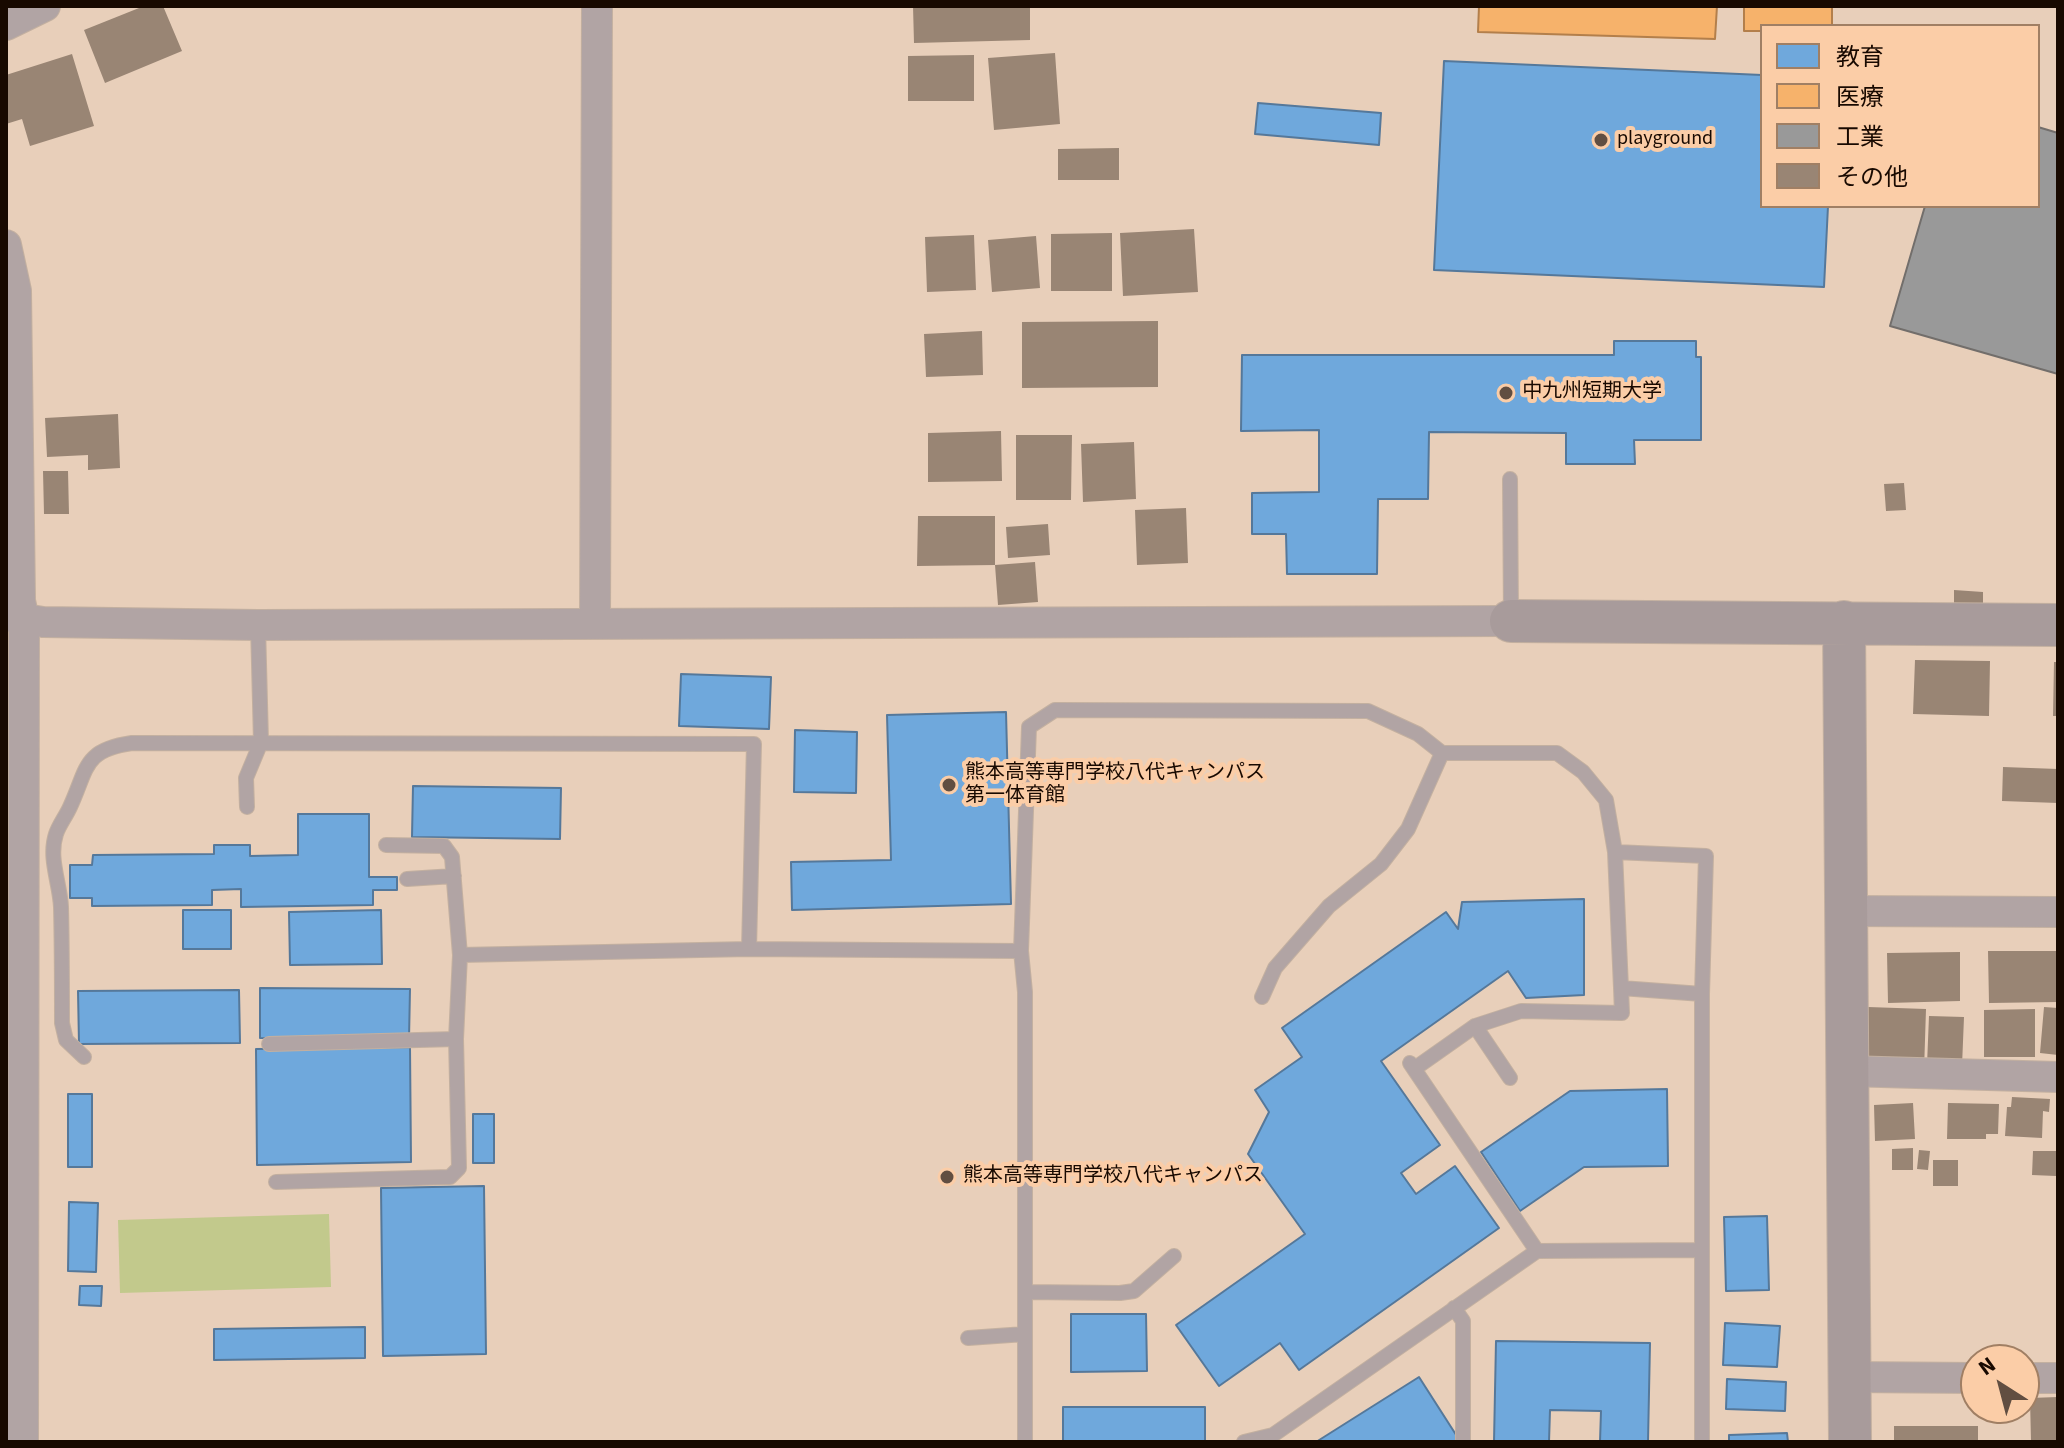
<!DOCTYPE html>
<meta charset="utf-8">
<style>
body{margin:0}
#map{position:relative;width:2064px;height:1448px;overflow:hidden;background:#e8cfba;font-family:"Source Sans 3","Noto Sans JP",sans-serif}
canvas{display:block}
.frame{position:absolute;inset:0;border:8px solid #180900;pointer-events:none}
.legend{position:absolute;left:1760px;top:24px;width:280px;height:184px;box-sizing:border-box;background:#fbcda7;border:2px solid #a07f64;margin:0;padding:10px 14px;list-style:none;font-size:24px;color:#180900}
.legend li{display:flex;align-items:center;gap:16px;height:40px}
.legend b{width:40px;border:2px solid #a07f64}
.north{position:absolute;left:1960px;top:1344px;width:80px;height:80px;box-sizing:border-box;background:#fbcda7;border:2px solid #a07f64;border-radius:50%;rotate:324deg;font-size:22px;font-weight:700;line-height:32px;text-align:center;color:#180900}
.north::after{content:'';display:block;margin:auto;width:28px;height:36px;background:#614e41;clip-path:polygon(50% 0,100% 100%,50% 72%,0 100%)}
</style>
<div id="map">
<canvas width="2064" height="1448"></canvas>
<div class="frame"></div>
<ul class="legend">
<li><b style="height:22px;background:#6fa8dc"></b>教育</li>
<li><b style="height:22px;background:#f6b26b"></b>医療</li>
<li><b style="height:22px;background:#999"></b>工業</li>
<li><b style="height:22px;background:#998574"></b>その他</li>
</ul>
<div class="north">N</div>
</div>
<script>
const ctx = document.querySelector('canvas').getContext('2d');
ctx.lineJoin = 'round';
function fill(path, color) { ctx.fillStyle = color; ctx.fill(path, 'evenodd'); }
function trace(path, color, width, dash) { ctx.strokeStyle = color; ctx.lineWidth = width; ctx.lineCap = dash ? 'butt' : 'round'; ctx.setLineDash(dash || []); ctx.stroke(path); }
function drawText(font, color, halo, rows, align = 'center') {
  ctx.font = font + ' "Source Sans 3","Noto Sans JP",sans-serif'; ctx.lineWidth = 8; ctx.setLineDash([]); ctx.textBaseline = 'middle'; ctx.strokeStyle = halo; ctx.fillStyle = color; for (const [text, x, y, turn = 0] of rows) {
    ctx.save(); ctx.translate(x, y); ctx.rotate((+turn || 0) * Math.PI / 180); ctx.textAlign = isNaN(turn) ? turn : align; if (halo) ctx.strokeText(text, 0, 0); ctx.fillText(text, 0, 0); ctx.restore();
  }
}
fill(new Path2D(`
 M 329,1214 L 331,1287 L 120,1293 L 118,1220 Z`), '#c2c98c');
const schools = new Path2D(`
 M 1444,61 L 1762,75 L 1762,206 L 1828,206 L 1824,287 L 1434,270 Z
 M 1258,103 L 1381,113 L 1379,145 L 1255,134 Z
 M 1614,341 L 1696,341 L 1696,357 L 1701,357 L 1701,440 L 1634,440 L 1635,464 L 1566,464 L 1566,433 L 1429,432 L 1428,499 L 1378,499 L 1377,574 L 1287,574 L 1286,534 L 1252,534 L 1252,493 L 1319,492 L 1319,430 L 1241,431 L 1242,355 L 1614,355 Z
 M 681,674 L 771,677 L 769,729 L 679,726 Z
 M 1006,712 L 1011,904 L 792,910 L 791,862 L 891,860 L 887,715 Z
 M 795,730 L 857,732 L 856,793 L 794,792 Z
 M 413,786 L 561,788 L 560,839 L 412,837 Z
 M 298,814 L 369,814 L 369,877 L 397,877 L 397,890 L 373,890 L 373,905 L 241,907 L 241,889 L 212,890 L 212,905 L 92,906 L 92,898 L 70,898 L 70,865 L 92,865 L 93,855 L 214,854 L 214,845 L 250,845 L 250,856 L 298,855 Z
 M 1584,899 L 1584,995 L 1526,998 L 1508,971 L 1381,1061 L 1440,1145 L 1401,1173 L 1416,1194 L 1455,1166 L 1499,1228 L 1299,1370 L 1280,1343 L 1219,1386 L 1176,1325 L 1305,1234 L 1248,1154 L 1269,1112 L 1255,1090 L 1302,1057 L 1282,1028 L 1446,912 L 1458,929 L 1462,902 Z
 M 183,910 L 231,910 L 231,949 L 183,949 Z
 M 381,910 L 382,964 L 290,965 L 289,912 Z
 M 260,988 L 410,989 L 409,1039 L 260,1038 Z
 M 239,990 L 240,1043 L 79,1044 L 78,991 Z
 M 410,1047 L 411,1162 L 257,1165 L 256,1049 Z
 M 1667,1089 L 1668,1166 L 1584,1167 L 1520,1211 L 1481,1152 L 1570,1091 Z
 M 68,1094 L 92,1094 L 92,1167 L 68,1167 Z
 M 473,1114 L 494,1114 L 494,1163 L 473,1163 Z
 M 484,1186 L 486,1354 L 383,1356 L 381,1188 Z
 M 69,1202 L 98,1203 L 96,1272 L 68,1271 Z
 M 1767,1216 L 1769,1290 L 1726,1291 L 1724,1217 Z
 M 80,1286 L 102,1286 L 101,1306 L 79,1305 Z
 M 1071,1314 L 1146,1314 L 1147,1371 L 1071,1372 Z
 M 1725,1323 L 1780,1326 L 1777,1367 L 1723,1365 Z
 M 365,1327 L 365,1358 L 214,1360 L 214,1329 Z
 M 1496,1341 L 1650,1343 L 1648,1442 L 1600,1442 L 1601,1411 L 1550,1410 L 1549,1442 L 1494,1442 Z
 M 1419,1377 L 1460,1441 L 1458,1442 L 1316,1442 Z
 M 1727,1379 L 1786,1382 L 1785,1411 L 1726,1409 Z
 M 1063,1407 L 1205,1407 L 1205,1442 L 1063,1442 Z
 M 1787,1433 L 1788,1442 L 1729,1442 L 1729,1435 Z`);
fill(schools, '#6fa8dc');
trace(schools, '#55789a', 2);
const health = new Path2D(`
 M 1479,6 L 1717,6 L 1715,39 L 1478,32 Z
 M 1744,6 L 1832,6 L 1832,26 L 1762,26 L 1762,31 L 1744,31 Z`);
fill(health, '#f6b26b');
trace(health, '#b37f4b', 2);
const industry = new Path2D(`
 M 2038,127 L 2058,133 L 2058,374 L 1890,326 L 1925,206 L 2038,206 Z`);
fill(industry, '#999');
trace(industry, '#726e6b', 2);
fill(new Path2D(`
 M 144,6 L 163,6 L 182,51 L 105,83 L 84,30 Z
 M 913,6 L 1030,6 L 1030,40 L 914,43 Z
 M 1055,53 L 1060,124 L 994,130 L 988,58 Z
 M 72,54 L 94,126 L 30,146 L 22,119 L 6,124 L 6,75 Z
 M 974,55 L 974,101 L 908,101 L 908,56 Z
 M 1119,148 L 1119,180 L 1058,180 L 1058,149 Z
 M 1194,229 L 1198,292 L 1123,296 L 1120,233 Z
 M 1112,233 L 1112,291 L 1051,291 L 1051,234 Z
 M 974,235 L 976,290 L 927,292 L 925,237 Z
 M 1036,236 L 1040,288 L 992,292 L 988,240 Z
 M 1158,321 L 1158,387 L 1022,388 L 1022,322 Z
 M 982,331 L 983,375 L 926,377 L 924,334 Z
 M 118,414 L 120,468 L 88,470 L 88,455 L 47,457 L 45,418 Z
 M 1001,431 L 1002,481 L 928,482 L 928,433 Z
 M 1016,435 L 1072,435 L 1071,500 L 1016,500 Z
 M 1134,442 L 1136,499 L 1083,502 L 1081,444 Z
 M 43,471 L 68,471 L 69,514 L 44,514 Z
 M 1904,483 L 1906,510 L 1886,511 L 1884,484 Z
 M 1186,508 L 1188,563 L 1137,565 L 1135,510 Z
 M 918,516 L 995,516 L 995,565 L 917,566 Z
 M 1048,524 L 1050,555 L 1008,558 L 1006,527 Z
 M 1035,562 L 1038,602 L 998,605 L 995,565 Z
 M 1954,590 L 1983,592 L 1983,609 L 1954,609 Z
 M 6,630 L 10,630 L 11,811 L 6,812 Z
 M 1915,660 L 1990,661 L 1989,716 L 1913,714 Z
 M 2054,662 L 2058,662 L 2058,716 L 2053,716 Z
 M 2003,767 L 2058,769 L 2058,803 L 2002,801 Z
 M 6,835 L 10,835 L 10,994 L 6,994 Z
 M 1988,951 L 2058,951 L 2058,1002 L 1989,1003 Z
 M 1960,952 L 1960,1001 L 1888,1003 L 1887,953 Z
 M 6,1003 L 11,1003 L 13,1179 L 6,1180 Z
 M 1868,1007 L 1926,1009 L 1924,1071 L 1865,1068 Z
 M 2044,1007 L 2058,1008 L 2058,1055 L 2040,1053 Z
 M 2035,1009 L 2035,1057 L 1984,1057 L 1984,1010 Z
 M 1929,1016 L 1964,1017 L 1962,1066 L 1927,1065 Z
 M 2012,1097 L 2050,1099 L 2049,1112 L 2043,1111 L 2042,1138 L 2005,1136 L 2007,1107 L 2011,1107 Z
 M 1913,1103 L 1915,1139 L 1875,1141 L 1874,1105 Z
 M 1948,1103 L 1999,1104 L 1998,1134 L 1986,1134 L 1986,1139 L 1947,1139 Z
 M 1913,1148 L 1913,1170 L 1892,1170 L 1892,1149 Z
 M 1919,1150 L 1930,1151 L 1928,1170 L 1917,1169 Z
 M 2033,1151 L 2056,1151 L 2056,1176 L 2032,1175 Z
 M 1933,1160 L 1958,1160 L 1958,1186 L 1933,1186 Z
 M 6,1197 L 9,1197 L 11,1436 L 6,1436 Z
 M 2058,1397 L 2058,1442 L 2031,1442 L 2030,1398 Z
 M 1894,1426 L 1978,1426 L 1978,1442 L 1894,1442 Z`), '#998574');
const lane = new Path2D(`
 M 1510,479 L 1511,617
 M 247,807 L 246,778 L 261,742 L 258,625
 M 1615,852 L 1706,856 L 1702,994 L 1702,1442
 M 407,879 L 454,876
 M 460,955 L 749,949 L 1021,951
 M 1262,997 L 1275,968 L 1329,906 L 1381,864 L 1408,829 L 1442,753
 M 1475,1026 L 1510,1078
 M 269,1044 L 456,1039
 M 84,1057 L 66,1040 L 62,1023 C 62,984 62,945 61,907 C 60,883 48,858 56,834 C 59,825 66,816 70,807 C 88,768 83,750 132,743 L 754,744 L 749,949
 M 1410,1063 L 1537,1251
 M 1414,1069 L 1475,1026 L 1521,1011 L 1622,1013 L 1621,988
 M 276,1182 L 450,1177 L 459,1168 L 456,1039 L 460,955 L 452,857 L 444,846 L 386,845
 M 1025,1292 L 1120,1293 L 1134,1291 L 1174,1256
 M 1454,1308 L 1463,1321 L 1463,1442
 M 968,1338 L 1025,1334
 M 1025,1442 L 1025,992 L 1021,951 L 1029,727 L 1055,710 L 1368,711 L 1418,734 L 1442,753 L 1557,753 L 1583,772 L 1606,800 L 1615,852 L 1621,988 L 1702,994
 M 1244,1442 L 1273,1435 L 1537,1251 L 1702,1250`);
const street = new Path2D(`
 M 6,25 L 45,6
 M 6,245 L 16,291 L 20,601 L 24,619 L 23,1442
 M 6,616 L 43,622 L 258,625 L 1511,621
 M 595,623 L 597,6
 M 1845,911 L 2058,912
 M 1846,1071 L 2058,1077
 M 1849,1377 L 1976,1378
 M 2024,1378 L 2058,1378`);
const secondary = new Path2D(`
 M 1511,621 L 2058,625
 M 1844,622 L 1850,1442`);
trace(lane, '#c3b0a0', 16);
trace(street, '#c3b0a0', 32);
trace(secondary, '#c3b0a0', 44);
trace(lane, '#b1a4a4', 14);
trace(street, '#b1a4a4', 30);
trace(secondary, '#a89b9b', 42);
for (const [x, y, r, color] of [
 [1601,140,8,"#614e41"],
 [1506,393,8,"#614e41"],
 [949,785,8,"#614e41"],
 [947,1177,8,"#614e41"]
]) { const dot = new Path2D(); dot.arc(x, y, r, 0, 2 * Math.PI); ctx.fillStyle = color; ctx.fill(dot); trace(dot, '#fbcda7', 3); }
drawText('20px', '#180900', '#fbcda7', [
 ["playground",1617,140],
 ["中九州短期大学",1522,393],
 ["熊本高等専門学校八代キャンパス",965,774],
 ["第一体育館",965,797],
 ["熊本高等専門学校八代キャンパス",963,1177]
], 'left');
</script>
